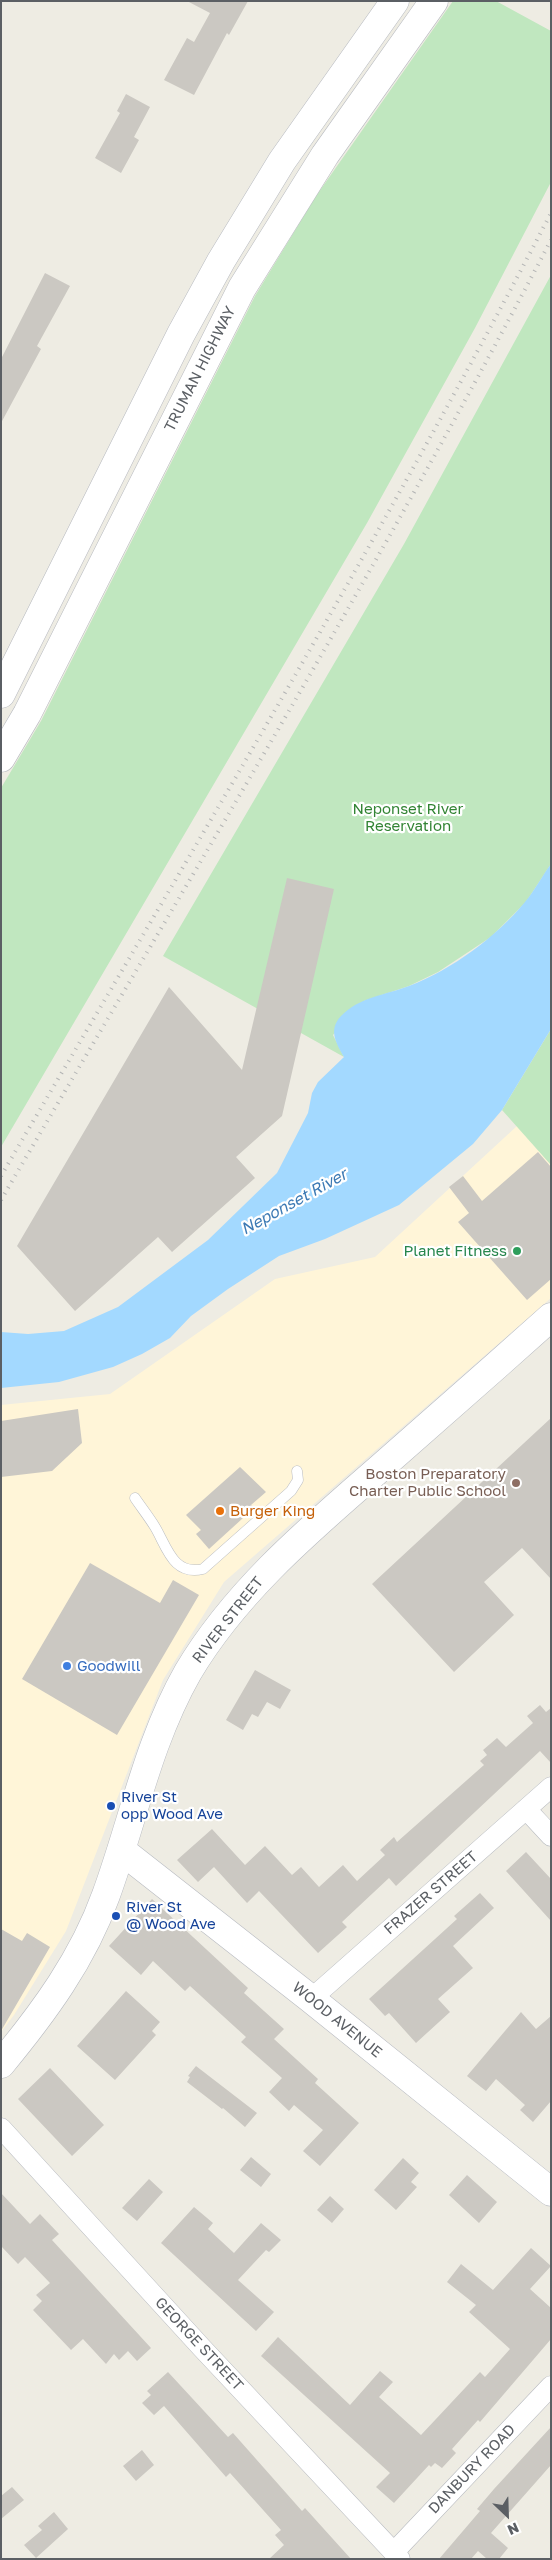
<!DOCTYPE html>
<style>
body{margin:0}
#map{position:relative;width:552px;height:2560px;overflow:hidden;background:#eeece3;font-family:"Golos Text",sans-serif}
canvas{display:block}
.frame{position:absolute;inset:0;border:2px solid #5b5f64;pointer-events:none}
.north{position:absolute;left:482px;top:2490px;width:50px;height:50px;-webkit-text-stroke:4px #fff;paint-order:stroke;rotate:156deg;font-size:14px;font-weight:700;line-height:20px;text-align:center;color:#5b5f64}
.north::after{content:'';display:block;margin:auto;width:18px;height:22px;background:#5b5f64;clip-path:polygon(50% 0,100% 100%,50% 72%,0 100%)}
</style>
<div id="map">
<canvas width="552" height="2560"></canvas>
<div class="frame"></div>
<div class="north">N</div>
</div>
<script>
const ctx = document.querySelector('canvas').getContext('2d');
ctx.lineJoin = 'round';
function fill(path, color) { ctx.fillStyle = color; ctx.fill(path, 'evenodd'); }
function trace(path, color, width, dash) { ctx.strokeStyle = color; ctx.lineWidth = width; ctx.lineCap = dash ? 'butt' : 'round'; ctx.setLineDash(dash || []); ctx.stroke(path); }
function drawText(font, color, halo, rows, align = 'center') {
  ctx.font = font + ' "Golos Text",sans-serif'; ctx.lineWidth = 4.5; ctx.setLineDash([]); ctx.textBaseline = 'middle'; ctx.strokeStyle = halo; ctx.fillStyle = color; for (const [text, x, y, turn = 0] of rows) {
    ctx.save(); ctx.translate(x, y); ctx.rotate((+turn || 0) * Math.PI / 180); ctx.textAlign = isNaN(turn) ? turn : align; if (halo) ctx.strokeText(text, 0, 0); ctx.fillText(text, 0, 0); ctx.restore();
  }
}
fill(new Path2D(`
 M 517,1126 L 551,1165 L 551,1298 L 224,1582 L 163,1680 L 66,1931 L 14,2015 L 1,2032 L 1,1405 L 110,1394 L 275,1279 L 375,1257 Z`), '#fff5d8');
fill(new Path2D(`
 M 453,1 L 496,1 L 551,31 L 551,182 L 475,328 L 367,523 L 1,1147 L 1,788 L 41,721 L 255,296 L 316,196 Z
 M 551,275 L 551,864 L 526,902 L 491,937 L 438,972 L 409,986 L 364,1001 L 333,1035 L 344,1057 L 163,956 L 404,544 Z
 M 551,1029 L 551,1165 L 502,1110 Z`), '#c0e7bf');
fill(new Path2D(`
 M 551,864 L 551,1029 L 502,1110 L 473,1144 L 399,1205 L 325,1239 L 279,1256 L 228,1289 L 191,1316 L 170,1338 L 142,1354 L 113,1367 L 59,1382 L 1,1388 L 1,1332 L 28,1334 L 64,1331 L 118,1307 L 208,1240 L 277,1173 L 308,1113 L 312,1093 L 318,1082 L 344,1057 C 336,1043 328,1030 341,1016 C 359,997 386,995 409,986 C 453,969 496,937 525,902 C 535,890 542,876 551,864 Z`), '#a3d9ff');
fill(new Path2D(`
 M 187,1 L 248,1 L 229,35 L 227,33 L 194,95 L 164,80 L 187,38 L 194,42 L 210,13 Z
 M 126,94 L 150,107 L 134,137 L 139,140 L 121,173 L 95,158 L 120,113 L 117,111 Z
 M 45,273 L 70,286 L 37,346 L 41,349 L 1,423 L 1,359 Z
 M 287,878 L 334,889 L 282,1116 L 236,1157 L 255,1178 L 172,1252 L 158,1237 L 75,1311 L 17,1246 L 169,987 L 242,1070 Z
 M 538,1152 L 551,1167 L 551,1279 L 527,1300 L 458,1222 L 469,1213 L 449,1187 L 463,1176 L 482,1201 Z
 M 78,1409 L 82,1443 L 52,1471 L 1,1477 L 1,1421 Z
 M 551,1418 L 551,1579 L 522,1548 L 484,1582 L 514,1615 L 454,1672 L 372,1584 Z
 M 240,1467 L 266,1492 L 251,1505 L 254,1508 L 209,1549 L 196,1534 L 201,1530 L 186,1515 Z
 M 90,1563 L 160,1603 L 173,1580 L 199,1595 L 117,1735 L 22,1679 Z
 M 255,1670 L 291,1690 L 280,1709 L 267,1702 L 258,1717 L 252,1714 L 243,1730 L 226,1720 Z
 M 540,1705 L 546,1712 L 551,1708 L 551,1763 L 540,1751 L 396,1886 L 389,1878 L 342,1922 L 347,1927 L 318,1953 L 259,1891 L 247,1903 L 214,1867 L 198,1882 L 177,1860 L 212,1829 L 245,1865 L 265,1846 L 292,1875 L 301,1867 L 319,1887 L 343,1865 L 357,1881 L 385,1855 L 380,1850 L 394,1837 L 397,1842 L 484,1765 L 480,1761 L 487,1755 L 483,1750 L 497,1738 L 506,1747 L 533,1723 L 527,1716 Z
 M 526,1852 L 551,1879 L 551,1921 L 506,1871 Z
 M 480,1893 L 494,1908 L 453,1946 L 473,1968 L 438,1999 L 450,2012 L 416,2043 L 389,2013 L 385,2016 L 369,1999 L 457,1919 L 454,1916 Z
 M 152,1899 L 248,1988 L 244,1993 L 284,2029 L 274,2039 L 318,2079 L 315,2083 L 359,2123 L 320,2166 L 303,2151 L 323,2130 L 294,2105 L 289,2111 L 269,2092 L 282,2078 L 241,2042 L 246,2037 L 190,1986 L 185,1991 L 153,1961 L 141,1975 L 109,1946 Z
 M 1,1929 L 22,1941 L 27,1933 L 50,1947 L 1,2031 Z
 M 126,1991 L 160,2022 L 152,2031 L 156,2035 L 115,2080 L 77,2046 Z
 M 521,2012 L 536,2029 L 551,2016 L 551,2101 L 533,2122 L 520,2110 L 525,2105 L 496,2079 L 486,2091 L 467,2076 Z
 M 196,2066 L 257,2113 L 245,2127 L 223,2108 L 222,2109 L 187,2082 L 190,2077 L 188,2076 Z
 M 50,2068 L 104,2125 L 72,2156 L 18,2099 Z
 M 251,2157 L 271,2174 L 261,2187 L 240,2170 Z
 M 403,2158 L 419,2173 L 411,2182 L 417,2187 L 396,2210 L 374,2190 Z
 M 467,2175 L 497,2202 L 479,2223 L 449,2195 Z
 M 149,2179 L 163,2192 L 137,2221 L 122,2208 Z
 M 1,2193 L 30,2224 L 40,2214 L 59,2234 L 52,2240 L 151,2348 L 137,2361 L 128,2351 L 119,2360 L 114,2354 L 106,2364 L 83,2339 L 71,2350 L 33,2310 L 42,2301 L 36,2295 L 50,2283 L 25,2257 L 18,2264 L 1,2246 Z
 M 330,2196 L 344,2209 L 332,2223 L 317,2210 Z
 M 194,2207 L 213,2223 L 208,2229 L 234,2253 L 261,2223 L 281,2240 L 269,2252 L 266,2250 L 238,2280 L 274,2312 L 256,2331 L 161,2243 Z
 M 531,2248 L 551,2266 L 530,2289 L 551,2308 L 551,2339 L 480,2422 L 478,2420 L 452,2449 L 456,2453 L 442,2468 L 435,2463 L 431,2467 L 429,2465 L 394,2503 L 376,2487 L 390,2473 L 261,2356 L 278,2337 L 350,2405 L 380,2371 L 393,2382 L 379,2397 L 421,2435 L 480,2372 L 485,2377 L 510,2349 L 469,2312 L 476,2305 L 447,2282 L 461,2264 L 493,2290 Z
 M 168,2372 L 228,2437 L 233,2433 L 302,2511 L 305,2508 L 351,2559 L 269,2559 L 284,2545 L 275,2535 L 281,2530 L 230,2473 L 226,2477 L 164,2406 L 154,2415 L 142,2403 L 151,2395 L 147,2391 Z
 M 551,2427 L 551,2465 L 491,2533 L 508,2548 L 499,2559 L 487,2559 L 478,2551 L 471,2559 L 439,2559 L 480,2511 L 477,2509 L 494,2489 Z
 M 142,2450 L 154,2465 L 136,2481 L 123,2466 Z
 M 12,2487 L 24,2500 L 1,2519 L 1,2496 Z
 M 54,2512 L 68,2529 L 36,2558 L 24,2545 L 42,2530 L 38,2526 Z`), '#cbc8c2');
const service = new Path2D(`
 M 135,1498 C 141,1507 149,1517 155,1527 C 167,1547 173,1576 203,1569 L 291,1491 L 298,1480 L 297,1471`);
const minor = new Path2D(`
 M 526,1809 L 551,1836
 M 311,1999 L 551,1787
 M 1,2128 L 202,2348 L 400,2559
 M 394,2552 L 551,2386`);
const secondary = new Path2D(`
 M 1,694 L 181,334 L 221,261 L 282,161 L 395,1
 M 1,758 L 27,714 L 242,288 L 325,155 L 434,1
 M 121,1850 L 311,1999 L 551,2192
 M 1,2064 C 44,2012 83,1959 106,1895 C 133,1821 148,1742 188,1672 C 236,1591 309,1530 379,1469 C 437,1418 494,1368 551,1317`);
trace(service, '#b8bbc0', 11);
trace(minor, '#b8bbc0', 21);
trace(secondary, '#b7bac0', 29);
trace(service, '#fff', 10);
trace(minor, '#fff', 20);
trace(secondary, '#fff', 28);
trace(new Path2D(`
 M 1,1176 C 188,857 380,541 551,213
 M 1,1200 C 187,882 380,567 551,240`), '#b4b5b5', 4, [1, 6]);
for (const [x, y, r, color] of [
 [517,1251,5,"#2e9e5b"],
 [516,1483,5,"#8d6e63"],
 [220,1511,5,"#e8710a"],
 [67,1666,5,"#3f7fe0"],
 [111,1806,5,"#1a4fb4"],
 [116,1916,5,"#1a4fb4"]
]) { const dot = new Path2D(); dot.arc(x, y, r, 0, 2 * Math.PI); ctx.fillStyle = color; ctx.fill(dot); trace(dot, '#fff', 2); }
drawText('15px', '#5b5f64', '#fff', [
 ["TRUMAN HIGHWAY",200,369,-63],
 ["RIVER STREET",228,1620,-52],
 ["FRAZER STREET",431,1893,-41],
 ["WOOD AVENUE",337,2020,39],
 ["GEORGE STREET",199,2344,47],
 ["DANBURY ROAD",472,2469,-46]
]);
drawText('15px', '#328434', '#fff', [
 ["Neponset River",408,809],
 ["Reservation",408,826]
]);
drawText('15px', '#27864d', '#fff', [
 ["Planet Fitness",507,1251]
], 'right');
drawText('15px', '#785e54', '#fff', [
 ["Boston Preparatory",506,1474],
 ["Charter Public School",506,1491]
], 'right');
drawText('15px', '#c56008', '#fff', [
 ["Burger King",230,1511]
], 'left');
drawText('15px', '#366cbe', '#fff', [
 ["Goodwill",77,1666]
], 'left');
drawText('15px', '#164399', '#fff', [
 ["River St",121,1797],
 ["opp Wood Ave",121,1814],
 ["River St",126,1907],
 ["@ Wood Ave",126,1924]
], 'left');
drawText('italic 16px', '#3d7ab4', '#fff', [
 ["Neponset River",294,1202,-29]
]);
</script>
